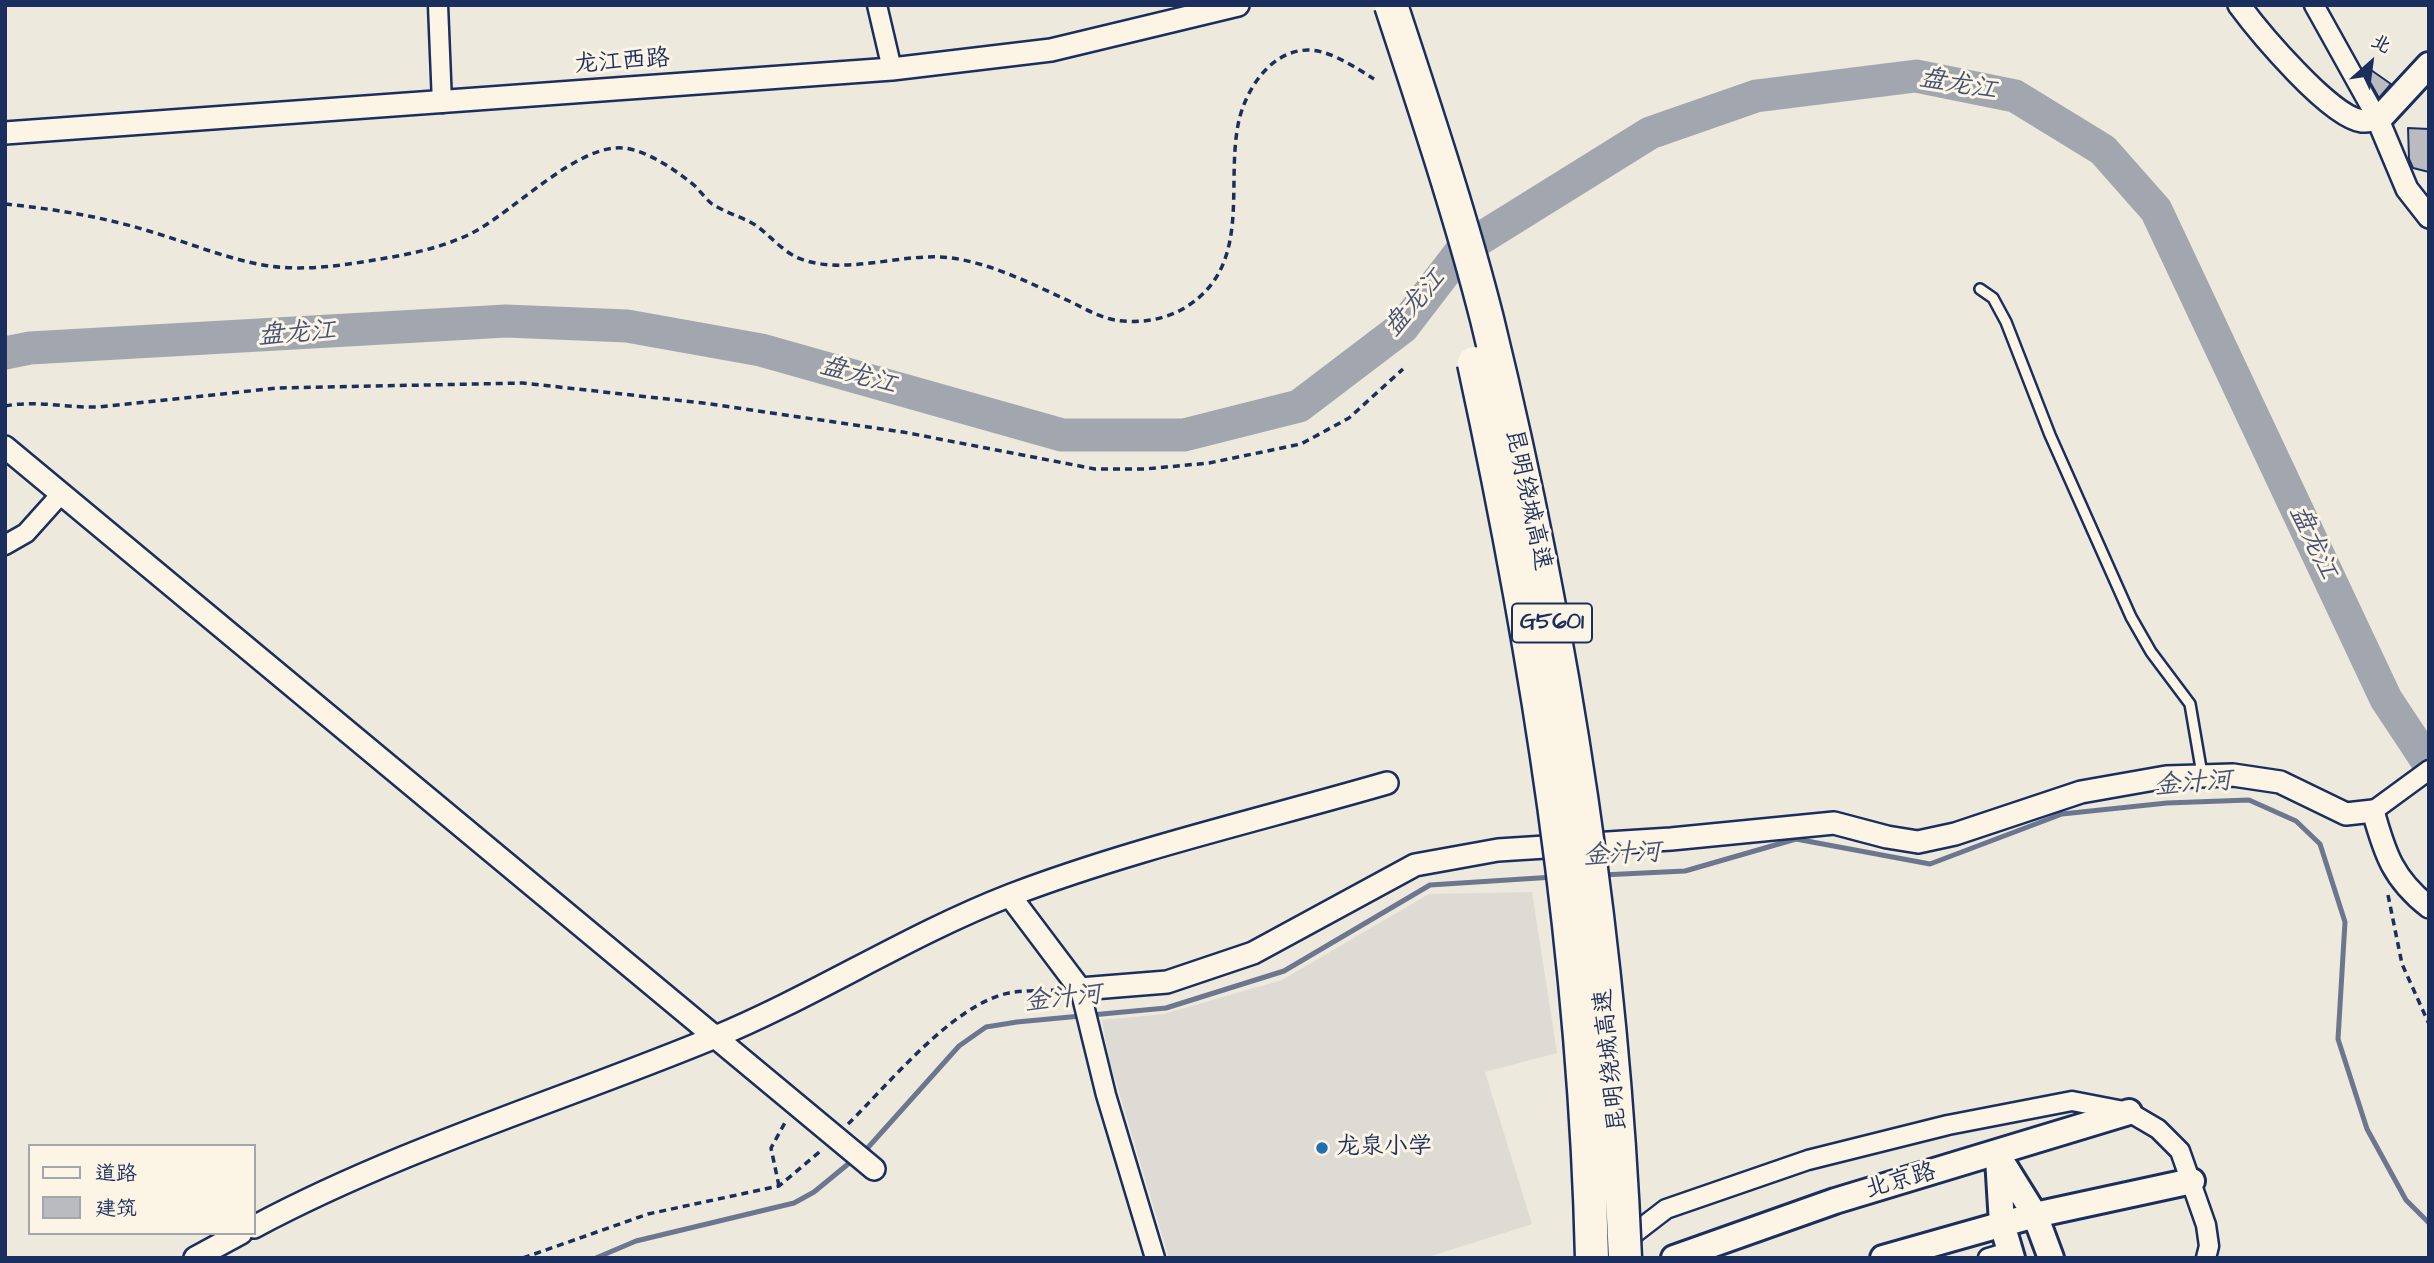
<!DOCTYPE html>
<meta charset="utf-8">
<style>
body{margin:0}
#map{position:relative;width:2434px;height:1263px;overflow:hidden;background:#eee9dd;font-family:"Architects Daughter","LXGW WenKai TC",sans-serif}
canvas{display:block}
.frame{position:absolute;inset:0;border:7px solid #1b2f5e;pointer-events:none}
.legend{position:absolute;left:28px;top:1144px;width:228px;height:91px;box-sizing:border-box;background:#fcf5e5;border:2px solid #a2a6af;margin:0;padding:9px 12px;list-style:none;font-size:21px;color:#1b2f5e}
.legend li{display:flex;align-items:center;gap:14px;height:35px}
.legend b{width:35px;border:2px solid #a2a6af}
.north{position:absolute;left:2336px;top:28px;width:70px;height:70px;-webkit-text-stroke:5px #fcf5e5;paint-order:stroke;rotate:28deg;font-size:19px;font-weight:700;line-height:28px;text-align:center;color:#1b2f5e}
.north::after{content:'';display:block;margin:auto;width:24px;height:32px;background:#1b2f5e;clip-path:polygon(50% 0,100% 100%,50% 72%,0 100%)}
</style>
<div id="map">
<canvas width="2434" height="1263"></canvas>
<div class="frame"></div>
<ul class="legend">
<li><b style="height:9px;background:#fcf5e5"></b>道路</li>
<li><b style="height:19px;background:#babbbe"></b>建筑</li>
</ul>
<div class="north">北</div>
</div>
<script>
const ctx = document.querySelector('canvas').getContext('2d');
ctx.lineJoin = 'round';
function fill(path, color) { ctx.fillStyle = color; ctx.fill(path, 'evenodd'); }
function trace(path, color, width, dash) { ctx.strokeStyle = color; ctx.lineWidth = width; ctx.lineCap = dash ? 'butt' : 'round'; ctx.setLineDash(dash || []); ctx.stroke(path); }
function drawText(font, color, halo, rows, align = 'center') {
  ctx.font = font + ' "Architects Daughter","LXGW WenKai TC",sans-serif'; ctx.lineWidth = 6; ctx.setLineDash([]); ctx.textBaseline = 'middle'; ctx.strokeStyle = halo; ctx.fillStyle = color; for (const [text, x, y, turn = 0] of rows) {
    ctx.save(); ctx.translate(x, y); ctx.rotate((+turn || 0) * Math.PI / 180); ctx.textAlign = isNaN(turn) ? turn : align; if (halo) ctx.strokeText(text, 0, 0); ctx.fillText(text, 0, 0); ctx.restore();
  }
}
fill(new Path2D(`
 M 1532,892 L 1557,1053 L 1485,1072 L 1532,1224 L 1425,1258 L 1169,1258 L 1109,1059 L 1102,1020 L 1164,1014 L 1282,980 L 1429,894 Z`), '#dedbd4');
trace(new Path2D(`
 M 1602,875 L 1685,871 L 1796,839 L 1930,864 L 2062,814 L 2167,803 L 2249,800 L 2296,821 L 2320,844 L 2345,922 L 2338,1039 L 2367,1129 L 2406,1200 L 2429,1223
 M 864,1152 L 959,1046 L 986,1027 L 1017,1022 L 1166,1008 L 1284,971 L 1430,885 L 1554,877
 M 596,1258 L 636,1241 L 794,1203 L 814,1192 L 853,1160`), '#6c778f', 5);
trace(new Path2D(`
 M 5,353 L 30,348 L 506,321 L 627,326 L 761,350 L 1062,435 L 1184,435 L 1299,406 L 1403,327 L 1462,250 L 1650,133 L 1756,96 L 1916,76 L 2015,96 L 2103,150 L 2156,210 L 2386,699 L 2429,764`), '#a2a7af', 33);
const building = new Path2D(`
 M 2371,70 L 2391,84 L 2379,98 L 2366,75 Z
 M 2408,128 L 2429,129 L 2429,172 L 2413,168 L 2409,159 Z`);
fill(building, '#babbbe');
trace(building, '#1b2f5e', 2);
const service = new Path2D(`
 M 1980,289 L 1993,298 L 2006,322 L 2050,435 L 2131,617 L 2151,652 L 2190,704 L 2202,774`);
const minor = new Path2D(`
 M 438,5 L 442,103
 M 877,5 L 892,69
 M 2314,5 L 2378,120
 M 5,545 L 26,533 L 61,494
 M 2373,811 L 2429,770
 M 1080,989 L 1106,1095 L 1155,1258
 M 1595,1258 L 1614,1249 L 1666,1209 L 1808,1160 L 1948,1125 L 2072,1101 L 2129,1112 L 2158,1129 L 2180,1151 L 2206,1225 L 2209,1246 L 2206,1258
 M 1988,1258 L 2008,1252`);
const tertiary = new Path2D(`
 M 2239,5 C 2259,32 2330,117 2362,121 C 2367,121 2373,120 2378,120 L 2407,189 L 2429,217
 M 5,133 L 892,69 L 1051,50 L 1238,5
 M 5,447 L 874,1169
 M 1010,896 L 1080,989 L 1167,982 L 1253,953 L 1415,865 L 1498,850 L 1671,839 L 1834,823 L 1887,837 L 1918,842 L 1955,834 L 2081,792 L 2166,777 L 2233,775 L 2280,782 L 2346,814 L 2373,811 C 2385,854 2393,879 2429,907
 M 254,1227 C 400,1149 560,1101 713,1038 C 815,996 908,935 1011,895 C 1132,849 1263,819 1387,783
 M 195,1258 L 241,1233`);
const secondary = new Path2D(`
 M 2378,120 L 2429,65
 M 1997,1154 L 2035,1215 L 2051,1258
 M 1998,1158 L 2002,1224 L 2012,1258
 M 1674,1258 L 1835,1201 L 2129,1112
 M 1883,1258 L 2035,1215 L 2192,1181`);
trace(service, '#1b2f5e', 14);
trace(minor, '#1b2f5e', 23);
trace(tertiary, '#1b2f5e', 26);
trace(secondary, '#1b2f5e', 30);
trace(new Path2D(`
 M 5,204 C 55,209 104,217 152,232 C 189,243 225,258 263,265 C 304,272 346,265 386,258 C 416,253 447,246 474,232 C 515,210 578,144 623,148 C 647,150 677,171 695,186 C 701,192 706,199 712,204 C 726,213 743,217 757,226 C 770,236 782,250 796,257 C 843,278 903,251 952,258 C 993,264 1032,284 1069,301 C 1084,308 1098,317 1115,320 C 1138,324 1166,320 1186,307 C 1252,266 1226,188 1238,125 C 1245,87 1277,40 1322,52 C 1340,57 1358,69 1374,79
 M 5,406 C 36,400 67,408 99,407 L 278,388 L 523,383 L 703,403 L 903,432 L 1095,469 L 1145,469 L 1209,463 L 1301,444 L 1349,418 L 1403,369
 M 2388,895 L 2402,964 L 2429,1024
 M 848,1124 C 889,1084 953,1004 1009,993 C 1024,990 1042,991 1057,990
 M 779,1186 L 771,1148 L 787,1119
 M 523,1258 L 648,1214 L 779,1186 L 823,1149`), '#1b2f5e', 3.5, [7, 5]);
trace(service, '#fcf5e5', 9);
trace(minor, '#fcf5e5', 18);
trace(tertiary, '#fcf5e5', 21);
trace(secondary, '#fcf5e5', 24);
const motorwayBridge = new Path2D(`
 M 1391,5 C 1425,109 1460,213 1487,319 C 1562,626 1612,941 1625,1258
 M 1474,363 C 1538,658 1585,956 1592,1258`);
trace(motorwayBridge, '#1b2f5e', 37, []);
trace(motorwayBridge, '#fcf5e5', 32);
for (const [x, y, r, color] of [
 [1322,1148,7,"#1f6fb2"]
]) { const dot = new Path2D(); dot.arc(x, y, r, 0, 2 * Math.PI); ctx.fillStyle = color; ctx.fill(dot); trace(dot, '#fcf5e5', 2.5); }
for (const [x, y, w] of [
 [1552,623,80]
]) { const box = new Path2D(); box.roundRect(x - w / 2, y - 19.5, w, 39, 5); ctx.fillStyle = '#fcf5e5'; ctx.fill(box); trace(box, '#1b2f5e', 2); }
drawText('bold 23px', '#1b2f5e', null, [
 ["G5601",1552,623]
]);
drawText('24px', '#1b2f5e', '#fcf5e5', [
 ["龙江西路",622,63,-4],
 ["昆明绕城高速",1527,500,78],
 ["昆明绕城高速",1612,1060,-96],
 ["北京路",1901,1182,-16]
]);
drawText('24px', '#1b2f5e', '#fcf5e5', [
 ["龙泉小学",1336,1148]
], 'left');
drawText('italic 26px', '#445376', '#fcf5e5', [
 ["盘龙江",1958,86,10],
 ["盘龙江",1416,304,-49],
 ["盘龙江",297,335,-4],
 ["盘龙江",858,377,16],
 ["盘龙江",2312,543,65],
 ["金汁河",2193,785,-4],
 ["金汁河",1622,856,-3],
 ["金汁河",1063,1000,-6]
]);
</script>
